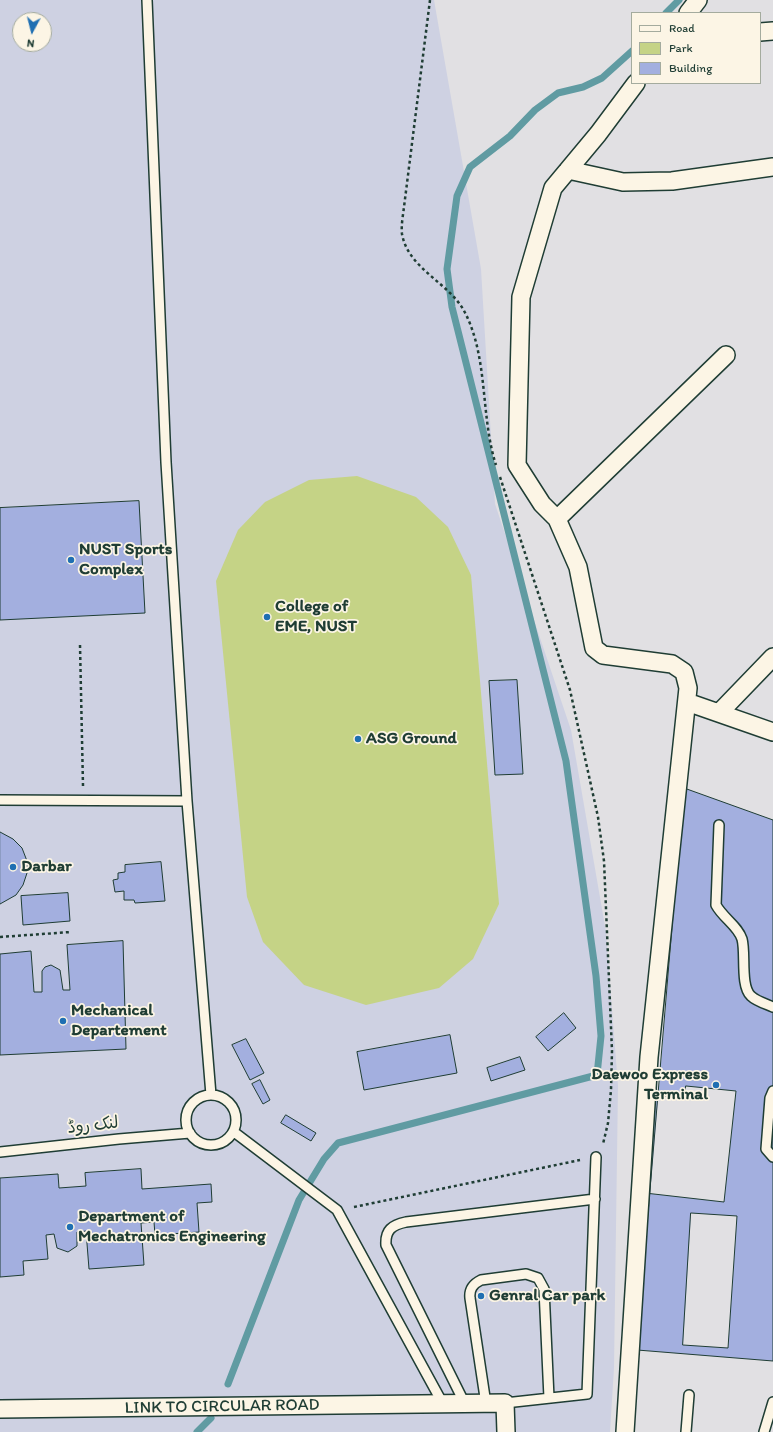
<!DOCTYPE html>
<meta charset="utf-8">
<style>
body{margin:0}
#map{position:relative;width:773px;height:1432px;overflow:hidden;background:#e1e0e3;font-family:Itim,sans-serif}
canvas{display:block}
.legend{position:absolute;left:631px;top:12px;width:130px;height:72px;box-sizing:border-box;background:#fcf5e5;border:1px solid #a4ab9e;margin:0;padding:5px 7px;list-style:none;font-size:12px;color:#1f3d34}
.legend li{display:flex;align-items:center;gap:8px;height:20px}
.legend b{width:20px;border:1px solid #a4ab9e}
.north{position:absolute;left:12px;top:12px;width:40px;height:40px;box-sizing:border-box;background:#fcf5e5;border:1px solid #a4ab9e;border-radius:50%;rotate:187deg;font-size:11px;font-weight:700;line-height:16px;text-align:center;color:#1f3d34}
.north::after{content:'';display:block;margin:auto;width:14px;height:18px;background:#1f6fb2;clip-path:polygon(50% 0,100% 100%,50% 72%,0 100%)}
</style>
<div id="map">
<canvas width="773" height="1432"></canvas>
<ul class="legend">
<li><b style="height:5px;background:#fcf5e5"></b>Road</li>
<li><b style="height:11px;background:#c5d386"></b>Park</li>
<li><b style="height:11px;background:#a3afdf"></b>Building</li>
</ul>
<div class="north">N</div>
</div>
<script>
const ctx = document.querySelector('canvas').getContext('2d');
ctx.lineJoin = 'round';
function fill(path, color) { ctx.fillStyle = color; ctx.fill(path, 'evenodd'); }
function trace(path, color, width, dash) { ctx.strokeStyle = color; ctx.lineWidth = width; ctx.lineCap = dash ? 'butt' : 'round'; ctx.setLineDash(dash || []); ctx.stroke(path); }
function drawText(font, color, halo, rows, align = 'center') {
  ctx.font = font + ' Itim,"Playpen Sans Arabic",sans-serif'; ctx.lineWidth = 3.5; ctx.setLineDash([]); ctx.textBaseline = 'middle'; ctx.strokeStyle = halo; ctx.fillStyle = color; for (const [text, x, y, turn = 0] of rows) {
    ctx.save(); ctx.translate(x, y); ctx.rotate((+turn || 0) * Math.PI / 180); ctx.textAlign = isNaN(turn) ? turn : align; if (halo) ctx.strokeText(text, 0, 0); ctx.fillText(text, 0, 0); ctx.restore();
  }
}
fill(new Path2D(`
 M 0,0 L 434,0 L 481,269 L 495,504 L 571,730 L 606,932 L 618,1086 L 614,1368 L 610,1432 L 0,1432 ZM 20,20 L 44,20 L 44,44 L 20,44 Z`), '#ced1e2');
fill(new Path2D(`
 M 357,476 L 416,497 L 448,527 L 471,575 L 499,904 L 473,959 L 439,988 L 366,1005 L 304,985 L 263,942 L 247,897 L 216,581 L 238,530 L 265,502 L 309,480 Z`), '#c5d386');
trace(new Path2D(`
 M 666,13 L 679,0
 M 228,1384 L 299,1200 L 324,1159 L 338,1143 L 597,1075 L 601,1036 L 596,976 L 566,761 L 452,307 L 447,269 L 457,196 L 470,167 L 510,136 L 535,110 L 558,93 L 583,87 L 602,78 L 632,51
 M 197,1432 L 211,1418`), '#609ba2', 7);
const building = new Path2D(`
 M 139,501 L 145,613 L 0,620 L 0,508 Z
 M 517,680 L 523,774 L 495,775 L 489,681 Z
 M 684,788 L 773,820 L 773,1361 L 637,1350 Z
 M 0,832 L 13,839 L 22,848 L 27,861 L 27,873 L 23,885 L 16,895 L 0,904 Z
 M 161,862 L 165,901 L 135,903 L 134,900 L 124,900 L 124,891 L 115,892 L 113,880 L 118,879 L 118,873 L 125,872 L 125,865 Z
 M 68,893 L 70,921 L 23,925 L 21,896 Z
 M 123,941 L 126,1049 L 0,1055 L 0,954 L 31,951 L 34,992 L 42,992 L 42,971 L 45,967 L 51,965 L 60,970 L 63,990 L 70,990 L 67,945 Z
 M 564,1013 L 576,1028 L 548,1051 L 536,1037 Z
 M 450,1035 L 457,1073 L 364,1090 L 357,1052 Z
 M 246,1039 L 264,1073 L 250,1080 L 232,1045 Z
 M 520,1057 L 525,1070 L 491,1081 L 487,1068 Z
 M 260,1080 L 270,1100 L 263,1104 L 252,1084 Z
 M 686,1086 L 736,1091 L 724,1202 L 645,1193 L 655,1095 L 684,1098 Z
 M 286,1115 L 316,1133 L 311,1141 L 281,1123 Z
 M 141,1169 L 142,1189 L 211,1184 L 212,1202 L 197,1203 L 199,1232 L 155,1235 L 154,1222 L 141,1223 L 144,1265 L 89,1269 L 86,1231 L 77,1232 L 77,1246 L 68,1252 L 57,1248 L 54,1234 L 46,1235 L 48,1259 L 23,1261 L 24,1275 L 0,1277 L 0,1178 L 58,1174 L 59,1188 L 86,1186 L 85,1173 Z
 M 691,1213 L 737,1216 L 728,1348 L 683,1345 Z`);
fill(building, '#a3afdf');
trace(building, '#1f3d34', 1);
const lane = new Path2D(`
 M 147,0 L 166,462 L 187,801 L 211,1095
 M 0,800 L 187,801
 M 719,825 L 716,905 C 723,918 738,926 742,939 C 746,953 740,986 751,996 C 756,1001 766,1004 773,1007
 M 773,1091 L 770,1098 L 766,1149 L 773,1157
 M186 1120a25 25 0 1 1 50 0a25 25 0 1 1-50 0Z
 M 234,1132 L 337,1210 L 443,1404
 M 0,1152 L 119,1139 L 190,1133
 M 505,1403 L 587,1394 L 596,1157
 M 465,1404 L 386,1245 C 385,1230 392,1225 406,1222 L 595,1199
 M 486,1404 L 470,1298 C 469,1289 473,1284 481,1280 L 526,1274 L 538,1278 L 544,1289 L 549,1398
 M 686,1432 L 689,1395
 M 764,1432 L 773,1402`);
const street = new Path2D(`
 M 688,13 L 698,0
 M 760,32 L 773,31
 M 568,170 L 623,182 L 672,181 L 773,167
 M 557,519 L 726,355
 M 687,702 L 773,732
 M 719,713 L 773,657
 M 0,1409 L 505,1403 L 506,1432
 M 625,1432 L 649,1057 L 688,688 L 684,672 L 672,664 L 603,655 L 594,648 L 578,567 L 557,519 L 542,504 L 517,465 L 521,297 L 553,188 L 598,134 L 636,83`);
trace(lane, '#1f3d34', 12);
trace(street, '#1f3d34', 20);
trace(new Path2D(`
 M 430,0 L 404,207 C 403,215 401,226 402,234 C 408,268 447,282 463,309 C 489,355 480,416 496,465
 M 500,477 L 570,690 L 598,817 L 604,861 L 612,1051 L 611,1090 L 608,1123 L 603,1144
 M 80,645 L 83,786
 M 0,937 L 71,932
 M 354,1207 L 580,1160`), '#1f3d34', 2.5, [3, 3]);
trace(lane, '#fcf5e5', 9);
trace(street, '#fcf5e5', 17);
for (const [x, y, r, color] of [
 [71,560,4,"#1f6fb2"],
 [267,617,4,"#1f6fb2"],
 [358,739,4,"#1f6fb2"],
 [13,867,4,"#1f6fb2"],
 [63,1021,4,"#1f6fb2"],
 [716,1085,4,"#1f6fb2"],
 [70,1227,4,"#1f6fb2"],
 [481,1296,4,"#1f6fb2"]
]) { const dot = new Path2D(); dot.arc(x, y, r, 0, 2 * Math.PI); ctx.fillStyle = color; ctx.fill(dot); trace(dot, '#fcf5e5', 1.5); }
drawText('bold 17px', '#1f3d34', '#fcf5e5', [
 ["NUST Sports",79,550],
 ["Complex",79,570],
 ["College of",275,607],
 ["EME, NUST",275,627],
 ["ASG Ground",366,739],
 ["Darbar",21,867],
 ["Mechanical",71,1011],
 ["Departement",71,1031],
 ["Daewoo Express",708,1075,"right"],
 ["Terminal",708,1095,"right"],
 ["Department of",78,1217],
 ["Mechatronics Engineering",78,1237],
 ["Genral Car park",489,1296]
], 'left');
drawText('17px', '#1f3d34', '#fcf5e5', [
 ["لنک روڈ",93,1126,-6],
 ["LINK TO CIRCULAR ROAD",222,1407,-1]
]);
</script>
